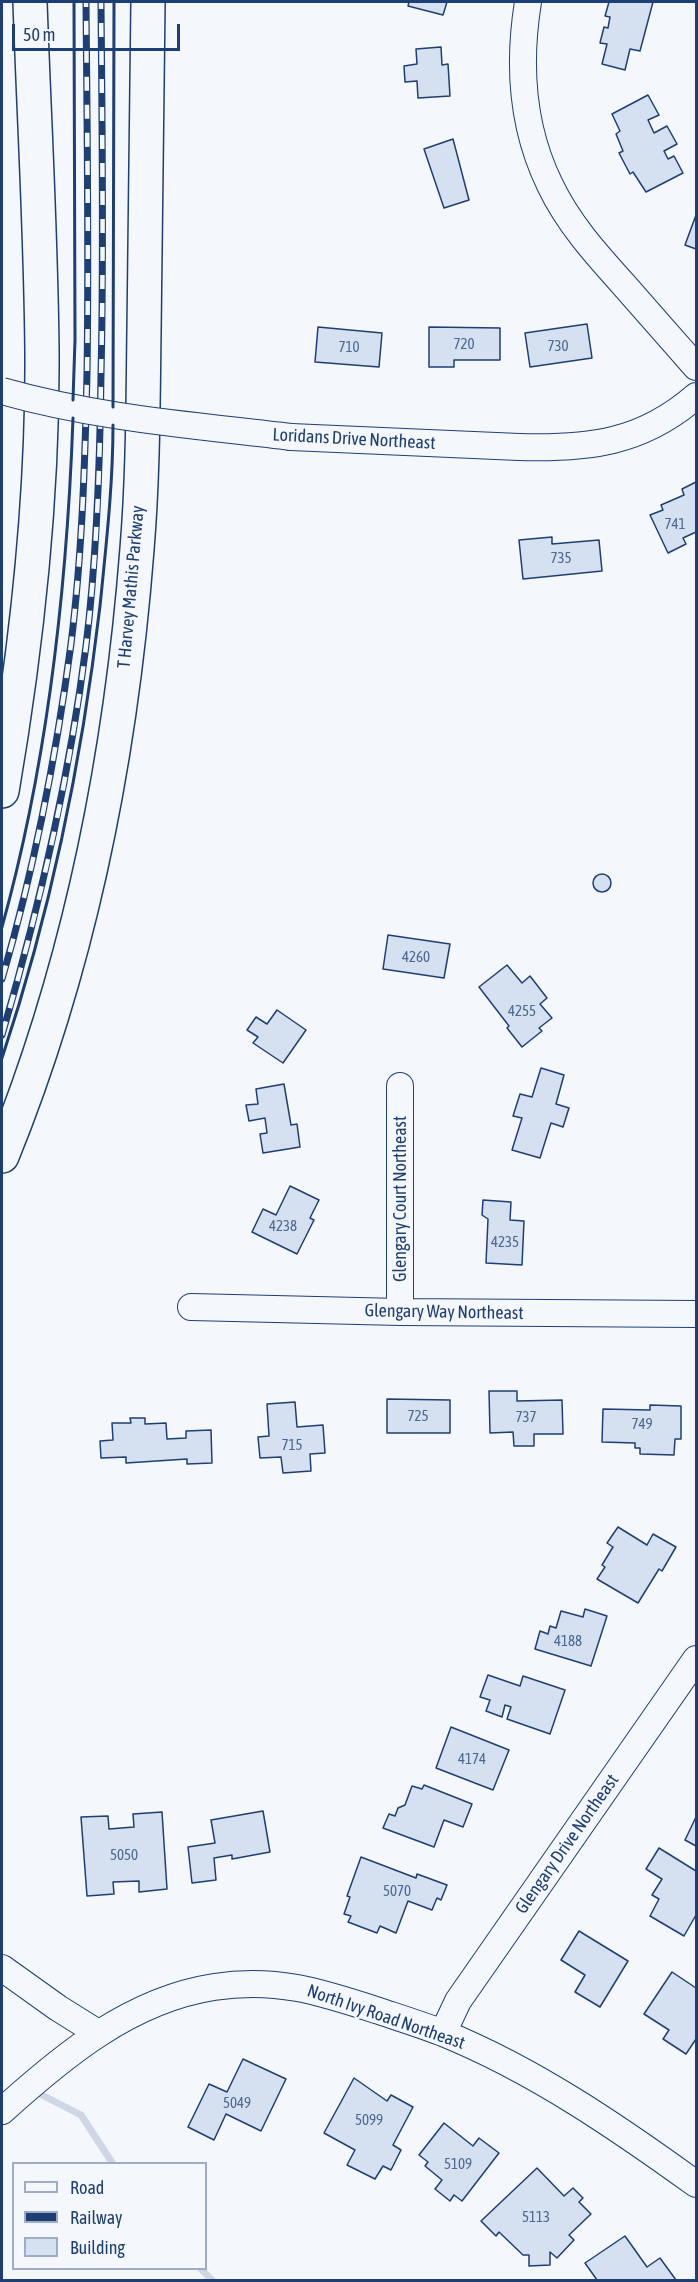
<!DOCTYPE html>
<style>
body{margin:0}
#map{position:relative;width:698px;height:2282px;overflow:hidden;background:#f4f7fb;font-family:"Asap Condensed",sans-serif}
canvas{display:block}
.frame{position:absolute;inset:0;border:3px solid #1d3f73;pointer-events:none}
.legend{position:absolute;left:12px;top:2162px;width:195px;height:108px;box-sizing:border-box;background:#f4f7fb;border:2px solid #9eadc5;margin:0;padding:8px 10px;list-style:none;font-size:18px;color:#1d3f73}
.legend li{display:flex;align-items:center;gap:12px;height:30px}
.legend b{width:30px;border:2px solid #9eadc5}
.scale{position:absolute;left:12px;top:24px;width:168px;height:27px;box-sizing:border-box;border:3px solid #1d3f73;border-top:0;padding-left:8px;font-size:18px;line-height:21px;white-space:nowrap;color:#1d3f73;-webkit-text-stroke:4px #f4f7fb;paint-order:stroke}
</style>
<div id="map">
<canvas width="698" height="2282"></canvas>
<div class="frame"></div>
<ul class="legend">
<li><b style="height:8px;background:#f4f7fb"></b>Road</li>
<li><b style="height:8px;background:#1d3f73"></b>Railway</li>
<li><b style="height:16px;background:#d5e0f0"></b>Building</li>
</ul>
<div class="scale">50 m</div>
</div>
<script>
const ctx = document.querySelector('canvas').getContext('2d');
ctx.lineJoin = 'round';
function trace(path, color, width, dash) { ctx.strokeStyle = color; ctx.lineWidth = width; ctx.lineCap = dash ? 'butt' : 'round'; ctx.setLineDash(dash || []); ctx.stroke(path); }
function fill(path, color) { ctx.fillStyle = color; ctx.fill(path, 'evenodd'); }
function drawText(font, color, halo, rows, align = 'center') {
  ctx.font = font + ' "Asap Condensed",sans-serif'; ctx.lineWidth = 4.5; ctx.setLineDash([]); ctx.textBaseline = 'middle'; ctx.strokeStyle = halo; ctx.fillStyle = color; for (const [text, x, y, turn = 0] of rows) {
    ctx.save(); ctx.translate(x, y); ctx.rotate((+turn || 0) * Math.PI / 180); ctx.textAlign = isNaN(turn) ? turn : align; if (halo) ctx.strokeText(text, 0, 0); ctx.fillText(text, 0, 0); ctx.restore();
  }
}
trace(new Path2D(`
 M 40,2094 L 81,2115 L 113,2164
 M 200,2268 L 212,2280`), '#cfd7e4', 7);
const building = new Path2D(`
 M 409,2 L 447,2 L 443,15 L 408,6 Z
 M 609,2 L 653,2 L 640,51 L 630,49 L 625,70 L 602,64 L 607,44 L 600,43 L 604,27 L 608,28 L 610,17 L 605,16 Z
 M 441,47 L 442,65 L 448,64 L 450,96 L 418,98 L 417,81 L 405,82 L 404,66 L 417,64 L 416,49 Z
 M 648,95 L 659,115 L 648,120 L 654,133 L 667,126 L 677,144 L 664,151 L 668,159 L 674,156 L 683,173 L 646,192 L 633,172 L 630,174 L 619,153 L 623,151 L 616,134 L 620,131 L 612,114 Z
 M 453,139 L 469,200 L 444,208 L 424,149 Z
 M 696,215 L 696,249 L 685,245 Z
 M 587,324 L 592,358 L 530,367 L 525,333 Z
 M 318,327 L 382,333 L 379,367 L 315,362 Z
 M 429,327 L 500,328 L 500,360 L 454,360 L 454,367 L 429,367 Z
 M 696,482 L 696,532 L 683,538 L 686,544 L 668,553 L 650,515 L 663,510 L 661,505 L 684,495 L 682,489 Z
 M 552,537 L 552,544 L 599,540 L 602,571 L 523,579 L 519,540 Z
 M593 883a9 9 0 1 1 18 0a9 9 0 1 1-18 0Z
 M 388,935 L 450,944 L 444,978 L 383,969 Z
 M 507,965 L 522,983 L 530,976 L 547,998 L 540,1004 L 552,1018 L 539,1028 L 542,1031 L 522,1047 L 507,1028 L 509,1026 L 479,987 Z
 M 277,1010 L 306,1030 L 283,1063 L 253,1043 L 258,1037 L 247,1030 L 256,1017 L 267,1024 Z
 M 541,1068 L 564,1075 L 556,1104 L 569,1108 L 563,1127 L 551,1123 L 540,1158 L 512,1150 L 522,1118 L 513,1116 L 520,1094 L 532,1097 Z
 M 284,1084 L 291,1125 L 297,1124 L 300,1147 L 263,1153 L 260,1134 L 267,1133 L 265,1118 L 249,1121 L 246,1105 L 258,1104 L 256,1089 Z
 M 290,1186 L 319,1200 L 310,1218 L 314,1220 L 297,1254 L 252,1232 L 263,1209 L 276,1215 Z
 M 483,1200 L 511,1202 L 510,1220 L 524,1221 L 522,1265 L 486,1263 L 488,1219 L 482,1215 Z
 M 489,1391 L 517,1391 L 517,1401 L 562,1400 L 563,1434 L 534,1434 L 534,1446 L 514,1446 L 513,1432 L 490,1433 Z
 M 387,1399 L 450,1400 L 450,1433 L 387,1433 Z
 M 295,1402 L 297,1427 L 323,1425 L 325,1453 L 310,1454 L 311,1471 L 283,1473 L 281,1457 L 260,1458 L 258,1437 L 269,1436 L 267,1404 Z
 M 650,1405 L 681,1406 L 681,1439 L 675,1439 L 674,1455 L 640,1454 L 640,1448 L 635,1448 L 635,1443 L 602,1442 L 603,1409 L 650,1410 Z
 M 130,1418 L 145,1418 L 145,1424 L 166,1423 L 167,1439 L 186,1438 L 186,1431 L 211,1430 L 212,1463 L 187,1464 L 187,1459 L 126,1463 L 126,1457 L 101,1458 L 100,1441 L 113,1440 L 112,1423 L 131,1423 Z
 M 618,1527 L 647,1545 L 653,1534 L 676,1547 L 662,1571 L 659,1569 L 638,1603 L 597,1579 L 605,1567 L 602,1565 L 613,1547 L 607,1543 Z
 M 585,1609 L 607,1616 L 591,1666 L 535,1649 L 540,1631 L 548,1634 L 550,1626 L 556,1628 L 561,1611 L 583,1617 Z
 M 488,1675 L 520,1686 L 523,1676 L 565,1690 L 550,1734 L 507,1719 L 511,1707 L 505,1705 L 502,1717 L 486,1711 L 490,1700 L 480,1697 Z
 M 451,1727 L 509,1750 L 493,1790 L 436,1768 Z
 M 424,1785 L 472,1804 L 463,1827 L 444,1820 L 434,1847 L 383,1828 L 389,1814 L 395,1816 L 398,1808 L 405,1805 L 412,1786 L 422,1789 Z
 M 263,1811 L 270,1852 L 232,1859 L 232,1855 L 214,1858 L 216,1880 L 192,1883 L 188,1847 L 215,1843 L 211,1820 Z
 M 162,1812 L 167,1889 L 139,1892 L 139,1881 L 113,1882 L 114,1894 L 87,1896 L 81,1817 L 108,1816 L 109,1829 L 134,1827 L 133,1814 Z
 M 696,1817 L 696,1846 L 685,1840 Z
 M 659,1848 L 696,1871 L 696,1915 L 684,1936 L 650,1916 L 659,1899 L 652,1895 L 662,1879 L 646,1869 Z
 M 361,1857 L 416,1878 L 417,1874 L 447,1885 L 441,1900 L 437,1898 L 432,1910 L 408,1901 L 396,1933 L 380,1926 L 377,1933 L 348,1922 L 351,1916 L 344,1914 L 350,1897 L 347,1896 Z
 M 579,1931 L 628,1961 L 600,2007 L 575,1992 L 585,1975 L 561,1960 Z
 M 672,1972 L 696,1988 L 696,2039 L 686,2054 L 663,2039 L 669,2030 L 644,2014 Z
 M 243,2059 L 286,2079 L 261,2131 L 226,2114 L 214,2140 L 188,2127 L 209,2084 L 227,2092 Z
 M 354,2078 L 387,2101 L 391,2095 L 413,2107 L 393,2145 L 401,2150 L 391,2170 L 383,2166 L 375,2179 L 347,2165 L 355,2150 L 324,2133 Z
 M 444,2123 L 473,2146 L 479,2138 L 499,2153 L 462,2201 L 454,2195 L 450,2201 L 435,2189 L 442,2180 L 425,2166 L 428,2162 L 419,2155 Z
 M 537,2168 L 564,2196 L 573,2188 L 583,2198 L 579,2202 L 591,2214 L 569,2235 L 574,2240 L 557,2258 L 550,2252 L 550,2265 L 529,2266 L 529,2255 L 523,2255 L 499,2232 L 496,2236 L 481,2221 Z
 M 625,2236 L 647,2267 L 660,2258 L 676,2280 L 597,2280 L 585,2263 Z`);
fill(building, '#d5e0f0');
trace(building, '#1d3f73', 1.5);
const minor = new Path2D(`
 M 528,2 C 518,64 522,128 550,185 C 568,223 596,254 624,285 C 648,312 672,340 696,367
 M 291,437 L 519,447 C 589,449 642,443 696,396
 M 400,1086 L 400,1312
 M 191,1307 L 400,1312 L 696,1314
 M 2,1968 L 58,2008 L 98,2033
 M 443,2033 L 458,2001 L 696,1659
 M 2,2111 C 63,2056 130,2000 214,1987 C 276,1977 321,1992 379,2011 C 400,2018 422,2025 443,2033 C 534,2070 617,2127 696,2184`);
const highway = new Path2D(`
 M 2,791 C 27,645 43,499 42,352 C 41,235 34,118 30,2
 M 2,1156 C 80,964 121,756 137,549 C 143,477 143,404 144,331 C 146,221 147,111 148,2`);
trace(minor, '#1d3f73', 28);
trace(highway, '#1d3f73', 36);
trace(minor, '#f4f7fb', 26);
trace(highway, '#f4f7fb', 33);
const rail = new Path2D(`
 M 2,979 C 34,870 56,757 71,644 C 82,555 85,463 87,373 C 89,249 87,125 86,2
 M 2,1035 C 40,905 69,780 86,646 C 97,556 100,464 101,374 C 104,250 102,126 101,2`);
trace(rail, '#1d3f73', 7);
trace(rail, '#f4f7fb', 4.5, [14]);
const minorBridge = new Path2D(`
 M 2,391 C 97,418 192,425 291,437`);
trace(minorBridge, '#1d3f73', 28, []);
trace(minorBridge, '#f4f7fb', 26);
trace(new Path2D(`
 M 73,400 L 75,340 L 74,2
 M 113,407 L 114,2
 M 2,927 C 48,762 67,589 73,418
 M 2,1058 C 51,911 82,760 100,606 C 106,546 113,486 113,425`), '#1d3f73', 3);
drawText('15px', '#4b6792', null, [
 ["720",464,344],
 ["730",558,346],
 ["710",349,347],
 ["741",675,524],
 ["735",561,558],
 ["4260",416,957],
 ["4255",522,1011],
 ["4238",283,1226],
 ["4235",505,1242],
 ["725",418,1416],
 ["737",526,1417],
 ["749",642,1424],
 ["715",292,1445],
 ["4188",568,1641],
 ["4174",472,1759],
 ["5050",124,1855],
 ["5070",397,1891],
 ["5049",237,2103],
 ["5099",369,2120],
 ["5109",458,2164],
 ["5113",536,2217]
]);
drawText('18px', '#1d3f73', '#f4f7fb', [
 ["Loridans Drive Northeast",354,439,3],
 ["T Harvey Mathis Parkway",131,587,-85],
 ["Glengary Court Northeast",400,1199,-90],
 ["Glengary Way Northeast",444,1312,1],
 ["Glengary Drive Northeast",567,1844,-55],
 ["North Ivy Road Northeast",386,2017,19]
]);
</script>
